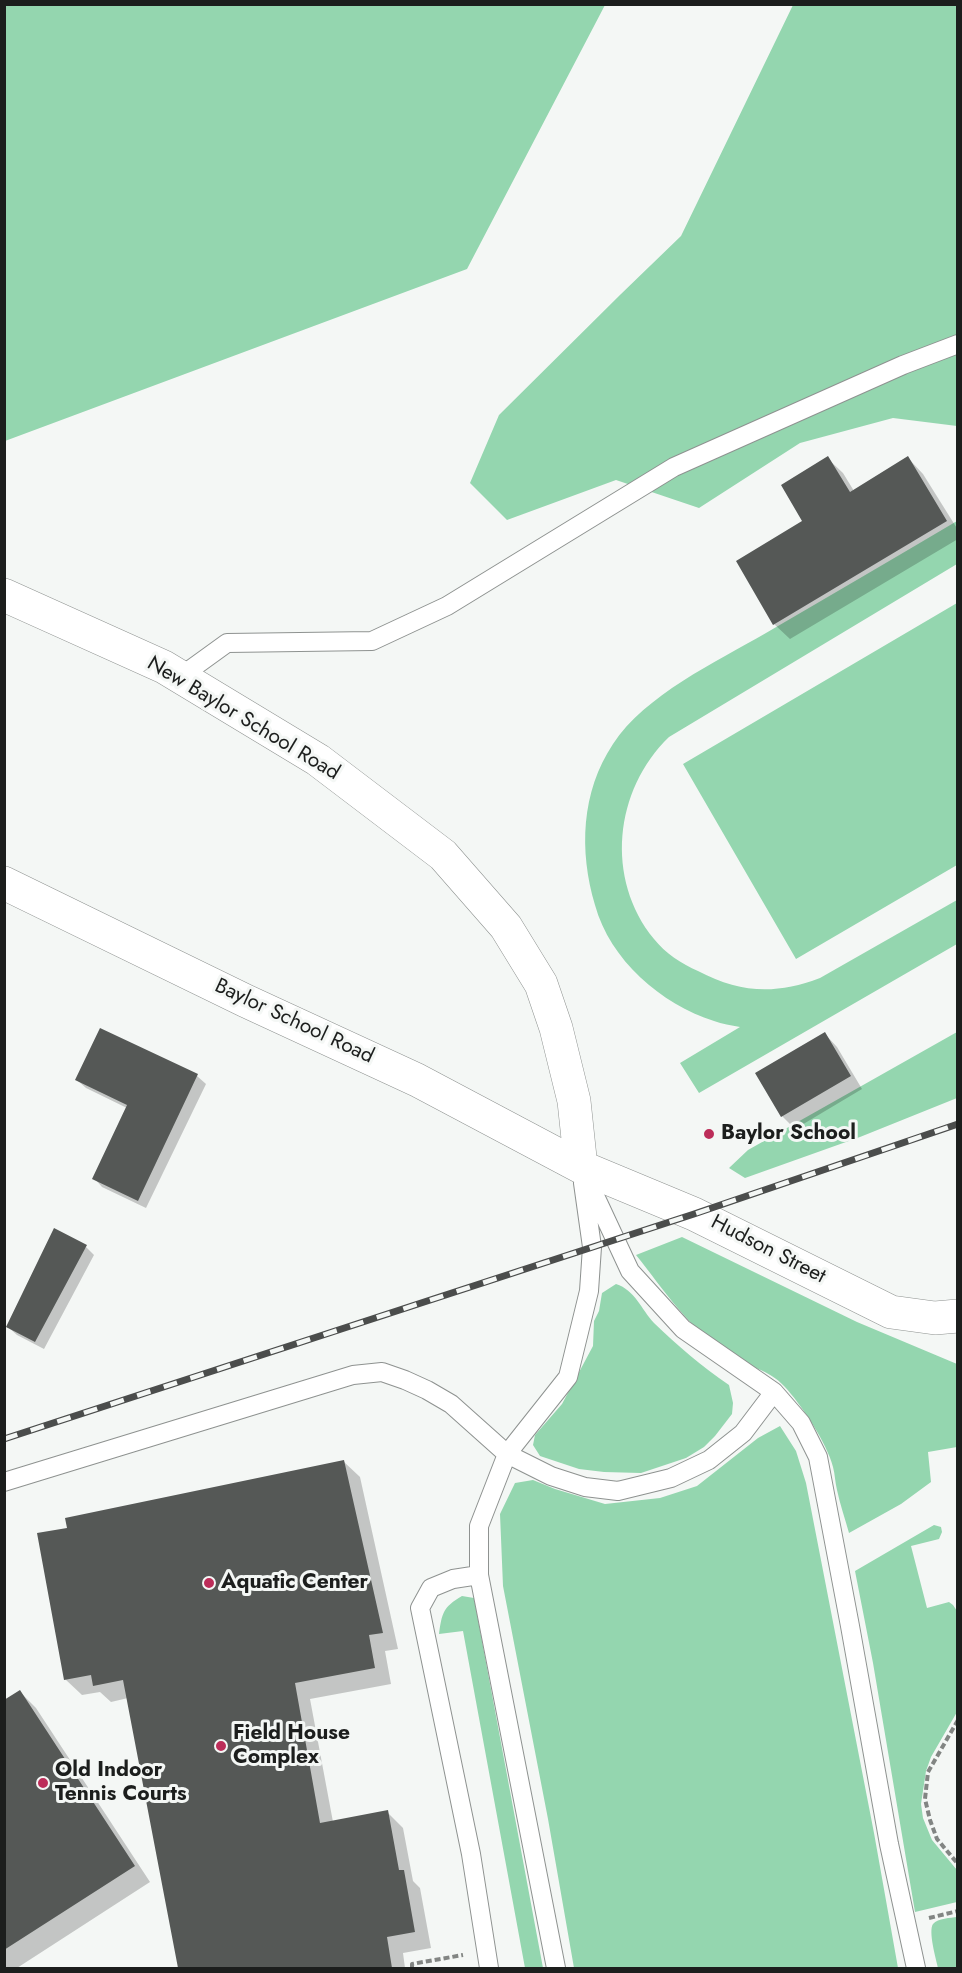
<!DOCTYPE html>
<style>
body{margin:0}
#map{position:relative;width:962px;height:1973px;overflow:hidden;background:#f4f7f5;font-family:Jost,sans-serif}
canvas{display:block}
.frame{position:absolute;inset:0;border:6px solid #1c1e1d;pointer-events:none}
</style>
<div id="map">
<canvas width="962" height="1973"></canvas>
<div class="frame"></div>
</div>
<script>
const ctx = document.querySelector('canvas').getContext('2d');
ctx.lineJoin = 'round';
function fill(path, color) { ctx.fillStyle = color; ctx.fill(path, 'evenodd'); }
function trace(path, color, width, dash) { ctx.strokeStyle = color; ctx.lineWidth = width; ctx.lineCap = dash ? 'butt' : 'round'; ctx.setLineDash(dash || []); ctx.stroke(path); }
function drawText(font, color, halo, rows, align = 'center') {
  ctx.font = font + ' Jost,sans-serif'; ctx.lineWidth = 6; ctx.setLineDash([]); ctx.textBaseline = 'middle'; ctx.strokeStyle = halo; ctx.fillStyle = color; for (const [text, x, y, turn = 0] of rows) {
    ctx.save(); ctx.translate(x, y); ctx.rotate((+turn || 0) * Math.PI / 180); ctx.textAlign = isNaN(turn) ? turn : align; if (halo) ctx.strokeText(text, 0, 0); ctx.fillText(text, 0, 0); ctx.restore();
  }
}
fill(new Path2D(`
 M 5,4 L 605,4 L 605,5 L 467,269 L 5,441 Z
 M 793,5 L 957,5 L 957,426 L 893,418 L 800,443 L 699,508 L 616,480 L 507,520 L 470,483 L 499,415 L 621,294 L 681,236 Z
 M 957,521 L 957,564 L 669,737 C 614,790 605,879 654,939 C 665,953 682,964 698,971 C 740,993 775,995 820,978 L 957,900 L 957,944 L 699,1093 L 680,1063 L 740,1027 C 731,1025 722,1024 714,1021 C 661,1004 610,960 595,905 C 579,851 581,792 613,744 C 645,695 716,662 766,633 C 830,596 894,558 957,521 Z
 M 957,603 L 957,865 L 796,959 L 683,764 Z
 M 957,1032 L 957,1098 L 860,1137 L 745,1178 L 729,1168 L 748,1150 Z
 M 682,1237 L 857,1322 L 957,1364 L 957,1447 L 928,1452 L 931,1482 L 901,1504 L 849,1533 C 845,1519 840,1504 837,1490 C 835,1482 835,1474 833,1467 C 827,1443 801,1404 784,1386 C 770,1370 746,1366 729,1355 C 690,1330 664,1290 636,1255 Z
 M 616,1284 C 635,1290 641,1309 654,1323 C 677,1345 702,1367 729,1385 L 733,1403 L 732,1414 L 715,1436 L 704,1447 L 686,1458 L 641,1473 L 604,1472 L 579,1469 L 540,1456 L 533,1445 L 535,1435 L 562,1404 L 593,1346 L 594,1321 L 599,1311 L 602,1293 Z
 M 780,1426 L 796,1451 L 806,1483 L 874,1833 L 898,1968 L 574,1968 L 548,1819 L 503,1586 L 500,1514 L 515,1483 L 533,1480 L 555,1489 L 605,1504 L 660,1498 L 697,1486 L 758,1438 Z
 M 934,1525 L 941,1527 L 942,1532 L 939,1539 L 911,1546 L 927,1608 L 949,1602 L 953,1605 L 957,1611 L 957,1712 L 931,1757 L 926,1771 L 921,1804 L 923,1818 L 932,1840 L 957,1870 L 957,1902 L 915,1912 L 873,1663 L 855,1571 Z
 M 462,1596 L 474,1598 L 543,1968 L 525,1968 L 463,1631 L 439,1634 C 442,1613 443,1607 462,1596 Z
 M 957,1917 L 957,1968 L 938,1968 C 936,1959 928,1931 933,1924 C 938,1918 951,1918 957,1917 Z`), '#94d6af');
fill(new Path2D(`
 M 827,458 L 843,473 L 854,491 L 908,458 L 923,474 L 958,530 L 958,539 L 790,639 L 774,624 L 804,521 Z
 M 825,1034 L 837,1047 L 862,1089 L 795,1129 L 782,1116 Z
 M 197,1076 L 206,1084 L 146,1208 L 102,1187 L 94,1178 L 127,1108 L 86,1088 L 77,1080 Z
 M 86,1247 L 94,1255 L 44,1349 L 17,1335 L 8,1327 Z
 M 343,1461 L 360,1477 L 398,1649 L 385,1651 L 391,1684 L 310,1699 L 333,1822 L 387,1812 L 403,1828 L 413,1881 L 420,1888 L 431,1948 L 403,1953 L 405,1968 L 180,1968 L 128,1698 L 111,1702 L 100,1692 L 82,1695 L 65,1679 L 68,1529 Z
 M 20,1692 L 36,1708 L 150,1882 L 17,1968 L 6,1968 L 4,1702 Z`), '#0003');
fill(new Path2D(`
 M 828,456 L 850,492 L 908,456 L 947,521 L 773,625 L 736,561 L 802,521 L 781,485 Z
 M 100,1028 L 198,1074 L 138,1201 L 92,1179 L 127,1105 L 75,1080 Z
 M 825,1032 L 851,1076 L 781,1117 L 755,1073 Z
 M 54,1228 L 87,1245 L 35,1342 L 6,1327 Z
 M 344,1460 L 383,1633 L 369,1635 L 375,1668 L 295,1683 L 320,1823 L 388,1810 L 399,1870 L 404,1870 L 415,1932 L 387,1937 L 392,1968 L 178,1968 L 123,1680 L 93,1686 L 91,1675 L 64,1680 L 37,1533 L 67,1528 L 65,1518 Z
 M 20,1690 L 135,1866 L 4,1950 L 4,1700 Z`), '#555856');
const lane = new Path2D(`
 M 180,677 L 227,643 L 372,641 L 447,606 L 674,467 L 903,365 L 958,344
 M 582,1168 L 630,1271 L 683,1329 L 774,1392 L 801,1423 L 818,1457 L 850,1626 L 889,1844 L 916,1968
 M 4,1482 L 353,1375 L 382,1372 L 405,1380 L 427,1390 L 451,1404 L 507,1454 L 551,1476 L 585,1487 L 618,1491 L 671,1478 L 709,1460 L 743,1433 L 774,1392
 M 479,1575 L 453,1579 L 431,1588 L 420,1608 L 471,1854 L 489,1968
 M 556,1968 L 479,1575 L 479,1526 L 507,1454 L 568,1377 L 589,1291 L 592,1247 L 583,1183`);
const street = new Path2D(`
 M 4,595 L 164,667 L 318,760 L 443,855 L 506,927 L 541,984 L 556,1028 L 574,1101 L 581,1167
 M 4,883 L 246,1001 L 417,1080 L 581,1167 L 694,1214 L 891,1312 L 935,1318 L 958,1316`);
trace(lane, '#8e9290', 20);
trace(street, '#8e9290', 34);
trace(new Path2D(`
 M 958,1720 L 928,1772 L 925,1799 L 930,1820 L 937,1839 L 958,1864
 M 929,1918 L 958,1911
 M 412,1968 L 412,1964 L 463,1955`), '#828583', 4, [6, 3]);
trace(lane, '#fff', 18);
trace(street, '#fff', 33);
const rail = new Path2D(`
 M 4,1439 L 694,1214 L 958,1124`);
trace(rail, '#4b4d4c', 7);
trace(rail, '#f4f7f5', 4.5, [14]);
for (const [x, y, r, color] of [
 [709,1134,6,"#bc2d59"],
 [209,1583,6,"#bc2d59"],
 [221,1746,6,"#bc2d59"],
 [43,1783,6,"#bc2d59"]
]) { const dot = new Path2D(); dot.arc(x, y, r, 0, 2 * Math.PI); ctx.fillStyle = color; ctx.fill(dot); trace(dot, '#f4f7f5', 2); }
drawText('21px', '#1c1e1d', '#f4f7f5', [
 ["New Baylor School Road",243,719,31],
 ["Baylor School Road",294,1022,25],
 ["Hudson Street",768,1250,27]
]);
drawText('bold 21px', '#1c1e1d', '#f4f7f5', [
 ["Baylor School",721,1134],
 ["Aquatic Center",221,1583],
 ["Field House",233,1734],
 ["Complex",233,1758],
 ["Old Indoor",55,1771],
 ["Tennis Courts",55,1795]
], 'left');
</script>
